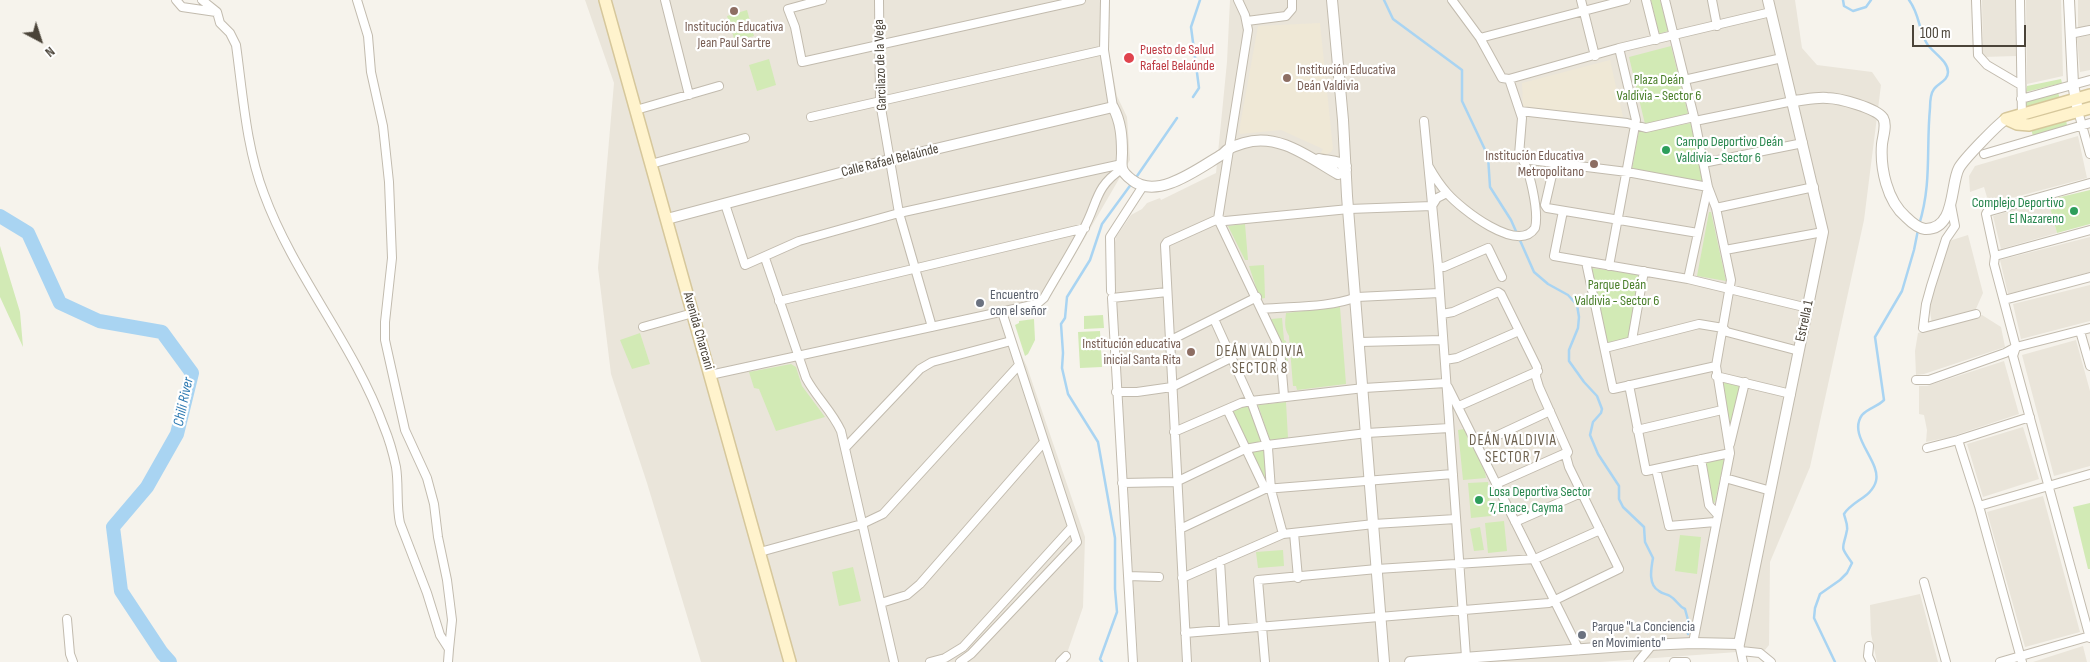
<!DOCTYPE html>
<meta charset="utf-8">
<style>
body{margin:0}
#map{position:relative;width:2090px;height:662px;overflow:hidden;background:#f6f3ec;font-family:"Sofia Sans Condensed",sans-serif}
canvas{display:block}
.north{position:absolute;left:15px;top:15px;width:50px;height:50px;-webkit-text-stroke:4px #fff;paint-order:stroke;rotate:140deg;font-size:14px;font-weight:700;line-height:20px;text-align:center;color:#4b4439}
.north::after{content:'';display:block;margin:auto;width:18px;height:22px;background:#4b4439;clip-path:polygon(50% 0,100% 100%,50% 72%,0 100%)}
.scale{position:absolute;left:1912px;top:25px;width:114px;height:22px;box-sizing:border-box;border:2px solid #4b4439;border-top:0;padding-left:6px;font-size:15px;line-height:18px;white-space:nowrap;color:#4b4439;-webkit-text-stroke:4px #fff;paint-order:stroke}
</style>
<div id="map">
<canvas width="2090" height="662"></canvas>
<div class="north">N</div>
<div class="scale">100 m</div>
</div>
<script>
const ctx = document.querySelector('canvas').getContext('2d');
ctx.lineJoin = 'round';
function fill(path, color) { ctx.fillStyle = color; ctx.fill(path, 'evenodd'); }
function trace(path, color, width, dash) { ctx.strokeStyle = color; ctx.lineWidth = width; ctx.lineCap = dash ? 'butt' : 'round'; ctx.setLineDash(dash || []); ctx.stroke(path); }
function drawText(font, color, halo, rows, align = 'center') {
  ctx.font = font + ' "Sofia Sans Condensed",sans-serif'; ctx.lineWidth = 4.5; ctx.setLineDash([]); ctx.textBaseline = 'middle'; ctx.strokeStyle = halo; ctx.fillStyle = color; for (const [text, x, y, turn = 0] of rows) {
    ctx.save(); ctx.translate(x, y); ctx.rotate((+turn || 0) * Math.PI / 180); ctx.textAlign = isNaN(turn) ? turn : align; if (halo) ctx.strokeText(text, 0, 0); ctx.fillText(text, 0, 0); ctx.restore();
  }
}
fill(new Path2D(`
 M 585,0 L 1110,0 L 1109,53 L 1117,96 L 1127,117 L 1130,160 L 1051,296 L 1001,310 L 1027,367 L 1085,537 L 1083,607 L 1064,662 L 701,662 L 647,483 L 611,374 L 598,268 L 614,83 Z
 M 1230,0 L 1795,0 L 1802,48 L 1817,65 L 1872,72 L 1881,85 L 1864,220 L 1810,467 L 1770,562 L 1769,645 L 1765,650 L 1600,662 L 1138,662 L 1115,279 L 1115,242 L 1116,237 L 1131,215 L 1142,209 L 1147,203 L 1160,198 L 1161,200 L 1216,173 L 1227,62 Z
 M 1982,0 L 2015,0 L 2016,56 L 1983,57 Z
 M 2026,0 L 2061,0 L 2063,76 L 2027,84 Z
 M 2078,0 L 2090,0 L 2090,25 L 2078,28 Z
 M 2090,35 L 2090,70 L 2080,72 L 2077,38 Z
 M 2078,136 L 2087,178 L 1989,204 L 1984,187 L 1970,192 L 1969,176 L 1975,166 Z
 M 2048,200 L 2057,233 L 2001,249 L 1993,216 Z
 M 1968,235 L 1983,293 L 1975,311 L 1932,324 L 1929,305 L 1949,241 Z
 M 2090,237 L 2090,272 L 2008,294 L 2000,260 Z
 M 2090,285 L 2090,321 L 2021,339 L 2013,304 Z
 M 1982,315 L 2001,327 L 2005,347 L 1924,374 L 1916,375 L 1915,351 L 1918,333 Z
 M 2076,340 L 2090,391 L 2090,466 L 2054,476 L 2022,355 Z
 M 2004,361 L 2019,414 L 1950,437 L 1926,442 L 1927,430 L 1924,415 L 1919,414 L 1919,386 L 1927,386 Z
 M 2023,427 L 2039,479 L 1983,497 L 1967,444 Z
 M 2043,496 L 2080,632 L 2025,647 L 1987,512 Z
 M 1920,594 L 1938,662 L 1877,662 L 1871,634 L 1870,605 Z
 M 2083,646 L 2087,662 L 2033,662 Z`), '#eae5da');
fill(new Path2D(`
 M 1320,23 L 1333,149 L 1331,152 L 1326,155 L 1320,154 L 1323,149 L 1281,130 L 1240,134 L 1239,131 L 1258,26 Z
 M 1610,60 L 1623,117 L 1525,108 L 1523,106 L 1522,83 Z`), '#efe8d6');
fill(new Path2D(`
 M 1651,0 L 1660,0 L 1668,31 L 1659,34 Z
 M 747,10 L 754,36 L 735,41 L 727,16 Z
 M 1671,46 L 1688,114 L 1645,124 L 1629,57 Z
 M 769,59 L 776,85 L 757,91 L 749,65 Z
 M 2061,79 L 2062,83 L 2026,92 L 2027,86 Z
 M 2058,92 L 2060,100 L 2025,108 L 2025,102 Z
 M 2066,119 L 2067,126 L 2033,136 L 2031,129 Z
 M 1691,123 L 1703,182 L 1632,169 L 1639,131 L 1648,131 Z
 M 2090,190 L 2090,224 L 2057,233 L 2048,200 Z
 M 1709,212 L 1711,212 L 1726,281 L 1697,276 Z
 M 1245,224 L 1248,260 L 1245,260 L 1228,226 Z
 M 0,246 L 20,312 L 23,347 L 0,297 Z
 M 1264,265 L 1265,298 L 1260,299 L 1249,266 Z
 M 1591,268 L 1640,274 L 1628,338 L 1607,343 Z
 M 1340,307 L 1346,384 L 1297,390 L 1296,386 L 1293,386 L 1289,336 C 1284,328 1285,322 1286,313 Z
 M 1103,315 L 1104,328 L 1084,329 L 1084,316 Z
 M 1282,318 L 1284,340 L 1286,341 L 1288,361 L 1285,361 L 1285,350 L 1271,319 Z
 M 1034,319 L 1035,340 L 1028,354 L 1025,356 L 1015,325 L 1019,323 L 1019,321 Z
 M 1100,331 L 1102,367 L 1080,368 L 1078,332 Z
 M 640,333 L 650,364 L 632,369 L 620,340 Z
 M 791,364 L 796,367 L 802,386 L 825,417 L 776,431 L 759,389 L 754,388 L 749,372 Z
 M 1723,382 L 1741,385 L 1731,432 Z
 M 1286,402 L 1288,438 L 1270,440 L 1258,405 Z
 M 1249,405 L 1262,442 L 1248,445 L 1232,410 Z
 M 1464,429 L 1485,472 L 1486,478 L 1463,480 L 1458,430 Z
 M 1265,450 L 1267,482 L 1266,482 L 1252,452 Z
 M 1722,458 L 1724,460 L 1715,502 L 1713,504 L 1705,463 Z
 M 1488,482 L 1491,516 L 1471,518 L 1468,483 Z
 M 2090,503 L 2090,569 L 2088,569 L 2073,507 Z
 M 1504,521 L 1507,551 L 1488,553 L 1485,523 Z
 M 1480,527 L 1484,550 L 1474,551 L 1470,529 Z
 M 1680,535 L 1701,537 L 1697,574 L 1675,571 Z
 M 1283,550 L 1284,566 L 1258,568 L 1256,552 Z
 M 853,567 L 861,601 L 839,606 L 832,572 Z`), '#d2eab5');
trace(new Path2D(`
 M 1384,0 L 1393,19 L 1462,70 L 1462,101 L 1488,156 L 1490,187 L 1511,220 L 1534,272 L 1548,284 L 1568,295 L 1577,305 L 1579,317 L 1578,328 L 1569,350 L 1569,361 L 1584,382 L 1597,396 L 1602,409 L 1601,413 L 1593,422 L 1590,435 L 1598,454 L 1619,486 L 1619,499 L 1623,507 L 1644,527 L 1645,542 L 1653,558 C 1651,569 1648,585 1659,591 C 1662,594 1667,594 1670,596 C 1677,600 1678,606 1685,609 L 1688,620 L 1688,634
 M 1843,0 L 1844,6 L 1853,11 L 1866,7 L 1871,0
 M 1909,0 C 1920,15 1918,28 1926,42 C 1931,52 1948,60 1948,72 C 1948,81 1938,83 1934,89 C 1931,93 1930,103 1930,108 C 1926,150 1932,183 1919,225
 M 1193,97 L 1199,88 L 1191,27 L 1200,0
 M 1135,179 L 1177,118
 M 1102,662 L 1100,659 L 1117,612 L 1115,589 L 1115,538 L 1098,442 L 1068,394 L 1062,368 L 1063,353 L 1061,324 L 1065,318 L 1067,297 L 1090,260 L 1102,224 L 1132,183
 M 1835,662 L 1814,618 L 1815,608 L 1820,594 L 1840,580 L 1847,573 L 1852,563 C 1839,544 1843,551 1847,530 C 1848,524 1845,519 1844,514 C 1852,501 1872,497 1876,481 C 1881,461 1847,436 1862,415 C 1868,408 1877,407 1884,400 L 1875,337 L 1902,291 L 1914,250 L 1918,230`), '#a9d4f2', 2.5);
trace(new Path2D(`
 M 0,216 L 28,233 L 60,303 L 99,321 L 162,332 L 192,373 L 177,434 L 147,487 L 113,527 L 121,591 L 162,653 L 170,662`), '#a9d4f2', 14);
const minor = new Path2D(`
 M 176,0 L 182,7 L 216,12
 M 202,0 L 217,12 L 220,23 L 230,33 L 236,45 C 243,95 246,147 264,194 C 294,276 354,344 384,427 C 389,439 393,453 396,467 C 399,485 396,505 400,523 L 427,593 L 440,635 L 449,649 L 448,662
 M 357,0 L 368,36 L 371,72 L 383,126 L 389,182 L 392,258 L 385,322 L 385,340 L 405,430 L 427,478 L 434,504 L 438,537 L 447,580 L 452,620 L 449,649
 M 665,0 L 689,95
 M 822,0 L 788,9 L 795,27 L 802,62 L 1081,0
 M 879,0 L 880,102 L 899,213 L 932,327
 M 1105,0 L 1104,50 L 1113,107
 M 1238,0 L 1245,15 L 1248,30 L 1218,219 L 1280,349 L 1284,396
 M 1581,0 L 1595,56
 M 1646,0 L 1656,40
 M 1665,0 L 1695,121 L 1708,187 L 1716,208 L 1731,280 L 1716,366 L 1730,453 L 1693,643
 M 1712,0 L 1717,26
 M 1976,0 L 1978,55 L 1987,65 L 2021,85
 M 2020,0 L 2022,118
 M 1247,21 L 1286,16 L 1292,9 L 1292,0
 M 2070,34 L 2090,30
 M 1480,38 L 1626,0
 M 1509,79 L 1619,48 L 1771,12
 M 1684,80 L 1782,58
 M 2021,99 L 2090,80
 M 636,110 L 719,86
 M 1520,111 L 1627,123 L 1646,128 L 1694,117
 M 2078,111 L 2090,154
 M 811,117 L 1104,50
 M 1424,121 L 1438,266 L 1466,657 L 1465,662
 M 1695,121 L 1793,101
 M 1984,154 L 2090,123
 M 1522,159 L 1627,172 L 1708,187 L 1688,279
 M 1555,162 L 1545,205 L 1547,208 L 1698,233
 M 1703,163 L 1803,143
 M 651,164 L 745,138
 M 1429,167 C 1434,176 1440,185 1447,193 C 1461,209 1518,254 1535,228 C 1539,213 1530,166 1519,155 L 1522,118 L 1509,79 L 1502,78 L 1480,38 L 1452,0
 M 2090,183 L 1987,212 L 1986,214 L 1995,256 L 1994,264 L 2016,347 L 2013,356 L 2090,638
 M 725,204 L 745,265 L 799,241 L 899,213 L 1122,164
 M 1951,205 L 1955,226 L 1946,239 L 1931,286 L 1926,304 L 1923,328 L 1976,314
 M 1716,208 L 1814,187
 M 1563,211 L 1554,256 L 1688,279 L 1808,308
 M 1725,250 L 1823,232
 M 1995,256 L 2090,230
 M 765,258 L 806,378 C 816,397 832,411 841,431 L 894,662
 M 1586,262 L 1613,389 L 1716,366
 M 1438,266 L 1444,267 L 1488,248 L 1502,277
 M 1609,266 L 1636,120 L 1619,48
 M 1111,291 L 1110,237 L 1143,186
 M 2004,300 L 2090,277
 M 779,301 L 1085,228
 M 1262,309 C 1292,306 1328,308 1357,297 L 1439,293
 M 1214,319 L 1251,401 L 1268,448 L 1271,490 L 1283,534
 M 643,327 L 693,313
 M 2080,331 L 2090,366
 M 1632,340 L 1644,271
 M 1169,341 L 1257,297
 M 1360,342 L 1443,340
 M 1605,348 L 1699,324 L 1723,328 L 1727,332 L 1799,351
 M 1445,360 L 1457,358 L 1519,331
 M 710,375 L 1037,304 L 1044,298 C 1057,275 1071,253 1083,230 C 1098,204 1094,187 1122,169
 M 1716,376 L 1791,394
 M 1916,380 L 1929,380 L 2005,353 L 2016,347 L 2090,328
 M 1629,385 L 1646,471 L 1730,453
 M 1448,387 L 1579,650
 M 1116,392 L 1137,392 L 1172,387 L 1231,358
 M 1459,406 L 1538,371
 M 1227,409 L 1265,489
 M 1637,430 L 1722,410
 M 1174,432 L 1241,403 L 1251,401 L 1364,388 L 1446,383
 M 1958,440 L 1979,506 L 2022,662
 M 1730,444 L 1745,382
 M 1477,445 L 1550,411
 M 845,448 L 920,369 L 932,362 L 1011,341
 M 1927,448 L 1958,440 L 2030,417
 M 1701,459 L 1709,505 L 1717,514
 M 1656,469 L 1669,526 L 1715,522
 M 1725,478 L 1771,491
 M 1122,483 L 1176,482 L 1245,449 L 1267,445 L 1367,433 L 1449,428
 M 1496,484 L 1568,452
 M 1979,506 L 2090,474
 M 1515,522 L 1581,493
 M 1180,529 L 1265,489 L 1453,474
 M 1294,533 L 1298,578
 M 760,552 L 862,524 L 883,514 L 1019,365
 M 1220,561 L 1224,628
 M 1128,576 L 1159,577
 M 1182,578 L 1283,534 L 1374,524 L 1456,519
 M 1924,582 L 1946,662
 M 881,603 L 907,595 L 920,584 L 1044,442
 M 67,619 L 70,654 L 73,662
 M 1185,633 L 1549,603 L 1619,569 L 1569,467 L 1566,456 L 1568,452 L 1539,387 L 1536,377 L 1537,367 L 1501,294 L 1498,292 L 1453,312 L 1442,314
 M 1869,646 L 1868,656 L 1871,662
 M 1740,648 L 1743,662
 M 1741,651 L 1760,653 L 1771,662
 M 930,662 L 945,658 L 963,647 L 1072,527
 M 960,662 L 971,654 L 1077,542 L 1002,312
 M 1060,662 L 1066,656
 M 1133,662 L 1112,298 L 1167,292
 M 1187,662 L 1165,245 L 1167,242 L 1218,219 L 1225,221 L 1349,209 L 1432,206 L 1437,198 L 1447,193
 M 1265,662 L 1258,580 L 1377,569 L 1535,559 L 1600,530
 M 1638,662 L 1652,645
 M 1674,662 L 1686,662
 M 2000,662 L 2090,636`);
const tertiary = new Path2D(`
 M 1332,0 L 1343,120 L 1347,196 L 1384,662
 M 2069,0 L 2073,84 L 2078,111
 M 1793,101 C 1804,100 1816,97 1827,98 C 1839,98 1876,108 1883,118 C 1887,125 1883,136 1882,144 C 1880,168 1887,201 1906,217 C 1911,222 1918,228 1925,229 C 1956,230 1950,184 1959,168 C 1964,159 1998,124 2006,119
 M 1319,159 C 1327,161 1340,161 1346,166
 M 667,219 L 889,160 L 1113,107 C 1121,122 1122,137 1122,153 C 1122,157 1121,164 1122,168 C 1123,173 1128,177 1132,180 C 1158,201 1200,167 1223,154 C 1229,147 1235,146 1244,143 C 1278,132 1310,158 1338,174 L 1346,170
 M 1410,662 L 1624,646 L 1693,643 L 1739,644 L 1823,232 L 1768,0`);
const secondary = new Path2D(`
 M 605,0 L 790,662
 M 2006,119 L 2017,124 L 2029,125 L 2090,108
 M 2006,119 L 2090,95`);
trace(minor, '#c2bbae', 10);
trace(tertiary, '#c2bbae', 12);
trace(secondary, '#d6c79b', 14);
trace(minor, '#fff', 8);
trace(tertiary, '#fff', 10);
trace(secondary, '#fff3cd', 11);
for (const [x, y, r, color] of [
 [734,11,5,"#8d6e63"],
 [1129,58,6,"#e0444e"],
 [1287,78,5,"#8d6e63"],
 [1666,150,5,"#2e9e5b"],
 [1594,164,5,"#8d6e63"],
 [2074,211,5,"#2e9e5b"],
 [980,303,5,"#6b7280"],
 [1191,352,5,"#8d6e63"],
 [1479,500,5,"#2e9e5b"],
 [1582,635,5,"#6b7280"]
]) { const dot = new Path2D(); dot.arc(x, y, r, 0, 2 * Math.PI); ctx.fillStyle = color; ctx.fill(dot); trace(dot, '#fff', 2); }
drawText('14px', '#785e54', '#fff', [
 ["Institución Educativa",734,27,"center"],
 ["Jean Paul Sartre",734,43,"center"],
 ["Institución Educativa",1297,70,"left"],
 ["Deán Valdivia",1297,86,"left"],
 ["Institución Educativa",1584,156],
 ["Metropolitano",1584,172],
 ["Institución educativa",1181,344],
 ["inicial Santa Rita",1181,360]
], 'right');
drawText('14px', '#be3a42', '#fff', [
 ["Puesto de Salud",1140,50],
 ["Rafael Belaúnde",1140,66]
], 'left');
drawText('14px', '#4b4439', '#fff', [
 ["Garcilazo de la Vega",881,65,-92],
 ["Calle Rafael Belaúnde",890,161,-14],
 ["Estrella 1",1805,321,-78],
 ["Avenida Charcani",698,331,74]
]);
drawText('14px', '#4a7f2a', '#fff', [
 ["Plaza Deán",1659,80],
 ["Valdivia - Sector 6",1659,96],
 ["Parque Deán",1617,285],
 ["Valdivia - Sector 6",1617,301]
]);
drawText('14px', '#27864d', '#fff', [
 ["Campo Deportivo Deán",1676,142],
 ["Valdivia - Sector 6",1676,158],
 ["Complejo Deportivo",2064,203,"right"],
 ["El Nazareno",2064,219,"right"],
 ["Losa Deportiva Sector",1489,492],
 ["7, Enace, Cayma",1489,508]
], 'left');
drawText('14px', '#5b616d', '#fff', [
 ["Encuentro",990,295],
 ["con el señor",990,311],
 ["Parque \"La Conciencia",1592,627],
 ["en Movimiento\"",1592,643]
], 'left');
ctx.letterSpacing = '1px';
drawText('15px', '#6e6250', '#fff', [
 ["DEÁN VALDIVIA",1260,352],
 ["SECTOR 8",1260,369],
 ["DEÁN VALDIVIA",1513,441],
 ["SECTOR 7",1513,458]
]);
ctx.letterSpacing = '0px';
drawText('italic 15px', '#2e7ab2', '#fff', [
 ["Chili River",184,402,-78]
]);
</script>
